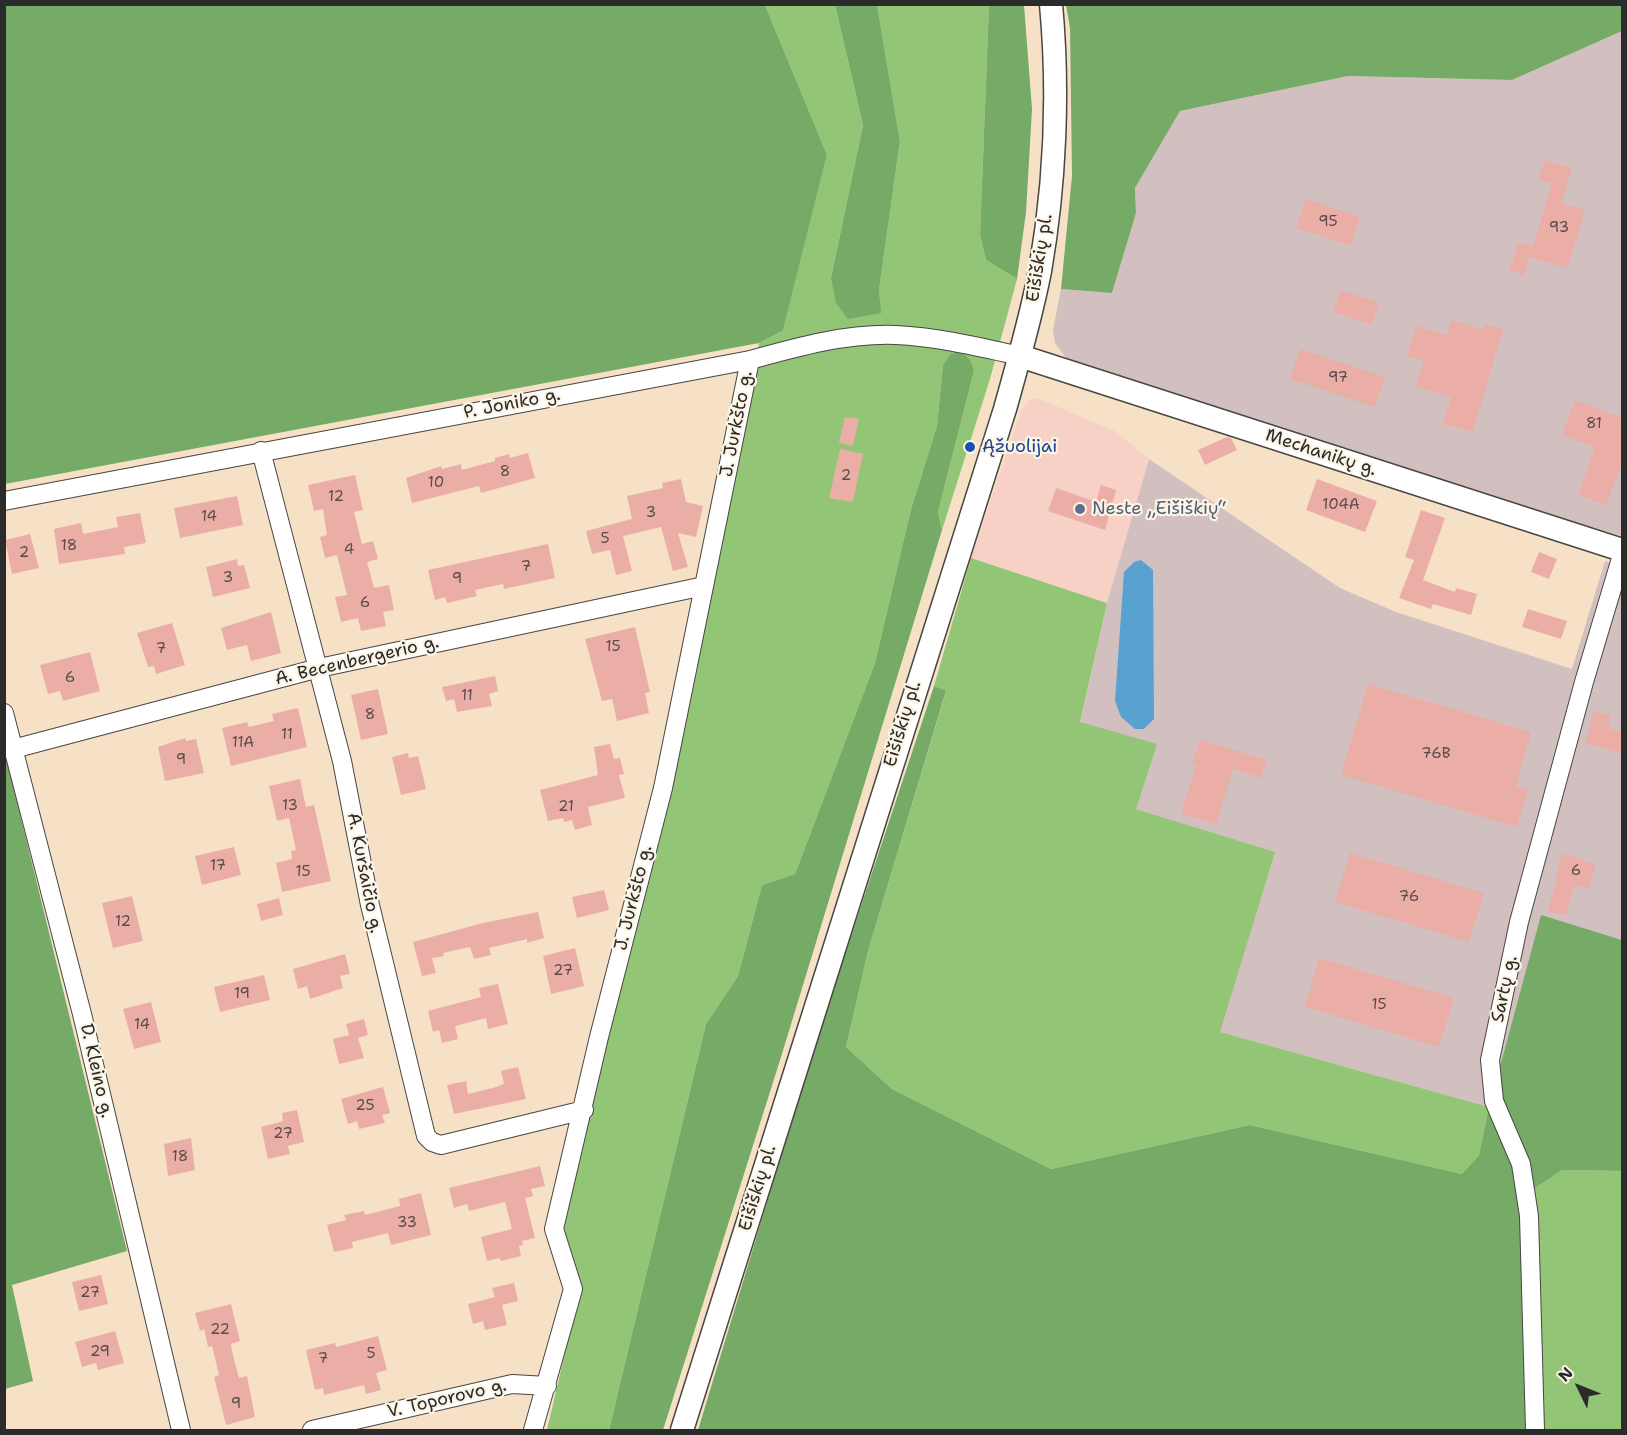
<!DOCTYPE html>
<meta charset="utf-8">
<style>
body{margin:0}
#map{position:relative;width:1627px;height:1435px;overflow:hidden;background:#f6e1c6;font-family:"Shantell Sans",sans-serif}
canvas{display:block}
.frame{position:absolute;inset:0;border:6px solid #2b2b2b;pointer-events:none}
.north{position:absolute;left:1549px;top:1357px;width:60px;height:60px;-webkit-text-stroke:4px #fcf5e5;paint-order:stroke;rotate:313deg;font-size:16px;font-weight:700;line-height:24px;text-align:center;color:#2b2b2b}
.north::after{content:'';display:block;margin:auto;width:21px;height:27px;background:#2b2b2b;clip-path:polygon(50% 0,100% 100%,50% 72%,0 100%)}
</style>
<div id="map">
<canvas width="1627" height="1435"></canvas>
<div class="frame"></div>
<div class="north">N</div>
</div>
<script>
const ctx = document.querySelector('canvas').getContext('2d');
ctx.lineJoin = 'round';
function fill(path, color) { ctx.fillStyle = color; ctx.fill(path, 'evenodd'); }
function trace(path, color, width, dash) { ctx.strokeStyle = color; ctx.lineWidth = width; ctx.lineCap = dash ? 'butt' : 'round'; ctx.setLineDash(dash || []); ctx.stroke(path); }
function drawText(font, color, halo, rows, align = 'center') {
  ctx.font = font + ' "Shantell Sans",sans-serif'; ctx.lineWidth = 4.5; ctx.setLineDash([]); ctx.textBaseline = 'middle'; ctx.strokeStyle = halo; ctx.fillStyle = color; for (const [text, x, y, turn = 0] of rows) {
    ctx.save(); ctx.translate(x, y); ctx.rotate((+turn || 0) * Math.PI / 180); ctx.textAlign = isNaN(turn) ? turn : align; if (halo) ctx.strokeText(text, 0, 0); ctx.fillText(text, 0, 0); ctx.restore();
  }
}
fill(new Path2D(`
 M 1037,398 L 1115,431 L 1149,459 L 1107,603 L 971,558 L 1021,410 L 1030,400 Z`), '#f7d1c6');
fill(new Path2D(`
 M 1622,31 L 1622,536 L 1498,499 L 1066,358 L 1055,343 L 1053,330 L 1061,289 L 1112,293 L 1136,213 L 1135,188 L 1180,111 L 1348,76 L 1512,80 Z
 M 1149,459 L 1340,588 L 1396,612 L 1572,669 L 1605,561 L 1622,567 L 1622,940 L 1541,916 L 1489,1107 L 1219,1032 L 1274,852 L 1136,809 L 1080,723 L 1107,603 Z`), '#d2bfbf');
fill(new Path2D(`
 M 765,5 L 835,5 L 863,125 L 831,278 L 880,313 L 879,290 L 900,141 L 877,5 L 989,5 L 980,235 L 986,260 L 1017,279 L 990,379 L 942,530 L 938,512 L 974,371 L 943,366 L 937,426 L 911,509 L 875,663 L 795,874 L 762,885 L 738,976 L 706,1024 L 609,1430 L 547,1430 L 578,1297 L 563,1230 L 712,591 L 759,343 L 783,329 L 827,155 Z
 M 971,558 L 1107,603 L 1080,722 L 1157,744 L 1136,809 L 1275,852 L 1220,1032 L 1489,1107 L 1479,1155 L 1462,1174 L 1250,1125 L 1051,1169 L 892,1089 L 846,1047 L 868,951 L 946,692 L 934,686 Z
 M 1562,1170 L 1622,1171 L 1622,1430 L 1529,1430 L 1534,1189 Z`), '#92c576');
fill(new Path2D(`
 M 5,4 L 765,5 L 827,155 L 783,330 L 759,343 L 5,484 Z
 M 835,5 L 877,5 L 900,141 L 879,290 L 881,313 L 848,319 L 836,303 L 831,278 L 863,125 Z
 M 989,5 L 1024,5 L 1032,109 L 1026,212 L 1017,279 L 986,260 L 980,235 Z
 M 1066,5 L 1622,4 L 1622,31 L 1512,80 L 1348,76 L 1180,111 L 1135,188 L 1136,213 L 1112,293 L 1061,289 L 1072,176 L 1070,28 Z
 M 962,352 L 970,360 L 974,371 L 938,512 L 942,530 L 781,1057 L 663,1430 L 609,1430 L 706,1024 L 738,976 L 762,885 L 795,874 L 875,663 L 911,509 L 937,426 L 943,365 L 951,354 Z
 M 934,686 L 946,691 L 868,951 L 846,1047 L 892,1089 L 1051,1169 L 1250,1125 L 1462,1174 L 1479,1155 L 1489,1107 L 1541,915 L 1622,940 L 1622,1171 L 1562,1170 L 1534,1189 L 1529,1430 L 698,1430 L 813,1051 Z
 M 5,753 L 127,1251 L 12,1285 L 33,1381 L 5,1389 Z`), '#75aa67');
fill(new Path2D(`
 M 1141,560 L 1153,570 L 1154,719 L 1144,729 L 1135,729 L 1121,717 L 1115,701 L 1124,572 L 1134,562 Z`), '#59a1d0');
fill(new Path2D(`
 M 1545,160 L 1572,169 L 1561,203 L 1585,210 L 1567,268 L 1529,257 L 1524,275 L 1510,271 L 1518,242 L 1533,246 L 1552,184 L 1538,179 Z
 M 1306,199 L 1360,217 L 1351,246 L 1296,228 Z
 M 1341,290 L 1379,303 L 1371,325 L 1333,312 Z
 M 1451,320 L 1482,329 L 1484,324 L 1503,329 L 1473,432 L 1443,424 L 1451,397 L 1416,386 L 1424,361 L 1407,356 L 1416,326 L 1447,335 Z
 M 1300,349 L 1385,377 L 1375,407 L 1290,379 Z
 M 1575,400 L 1623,418 L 1623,459 L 1606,505 L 1578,495 L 1595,447 L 1562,435 Z
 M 845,417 L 859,419 L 853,446 L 839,443 Z
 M 1227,437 L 1231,438 L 1237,450 L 1205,465 L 1198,450 Z
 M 840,449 L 863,454 L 853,502 L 829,498 Z
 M 528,453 L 535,478 L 481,493 L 479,486 L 412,503 L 406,478 L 441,466 L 442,469 L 461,464 L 462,470 L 495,461 L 495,458 L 509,454 L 510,458 Z
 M 355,475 L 363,510 L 354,512 L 362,544 L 373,541 L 378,559 L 367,562 L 374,588 L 389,585 L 394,610 L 383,612 L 386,626 L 361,631 L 358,618 L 341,622 L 335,597 L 347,595 L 337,555 L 325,558 L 320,537 L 327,535 L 323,509 L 314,511 L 308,485 Z
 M 681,479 L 686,502 L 703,506 L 696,537 L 678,533 L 688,567 L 673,571 L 661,527 L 623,536 L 632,571 L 616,575 L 610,550 L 592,554 L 586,531 L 632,519 L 627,496 L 663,488 L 662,483 Z
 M 1317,479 L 1377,501 L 1365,532 L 1306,510 Z
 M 1101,485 L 1116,490 L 1105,530 L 1048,511 L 1056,488 L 1096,502 Z
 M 237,496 L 243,525 L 180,538 L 174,508 Z
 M 1421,510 L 1445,518 L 1423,580 L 1455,592 L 1456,588 L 1477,594 L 1471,615 L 1433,604 L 1431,609 L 1399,598 L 1414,560 L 1405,557 Z
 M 140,513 L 146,543 L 124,547 L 125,554 L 59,564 L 54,529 L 81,523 L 83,534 L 118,527 L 116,517 Z
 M 30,534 L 39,568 L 12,574 L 5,540 Z
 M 548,544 L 555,578 L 504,589 L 503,584 L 475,590 L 477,596 L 447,603 L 445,597 L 435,600 L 428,570 Z
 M 1539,552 L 1557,559 L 1549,579 L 1531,572 Z
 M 237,559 L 238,566 L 244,565 L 250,588 L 213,597 L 206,567 Z
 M 1528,609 L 1567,621 L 1561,639 L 1522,627 Z
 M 271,612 L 281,653 L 251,661 L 247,645 L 227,650 L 221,628 Z
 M 172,623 L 185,665 L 156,674 L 154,666 L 148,667 L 137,633 Z
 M 635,627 L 650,692 L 645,693 L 649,713 L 617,721 L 612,699 L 602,701 L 585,639 Z
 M 90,652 L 100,691 L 63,701 L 60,691 L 48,694 L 40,665 Z
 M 495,676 L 498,691 L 489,694 L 492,706 L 457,712 L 454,699 L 446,701 L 442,687 Z
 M 1368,684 L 1531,732 L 1516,786 L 1528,790 L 1517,827 L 1341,775 Z
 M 378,689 L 388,734 L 361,740 L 351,695 Z
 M 298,708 L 307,747 L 231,766 L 222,728 L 247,722 L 249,727 L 274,721 L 272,714 Z
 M 1594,711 L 1611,715 L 1608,728 L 1623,732 L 1623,754 L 1585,743 Z
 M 185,738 L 186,741 L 196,739 L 204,773 L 165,781 L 158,747 Z
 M 1200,740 L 1267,760 L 1261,778 L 1233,769 L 1216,824 L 1181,814 L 1196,765 L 1192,764 Z
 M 610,744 L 614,759 L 620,758 L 624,774 L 619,775 L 625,798 L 588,807 L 592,825 L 575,830 L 572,820 L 564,822 L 563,818 L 548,821 L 540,790 L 598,775 L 594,747 Z
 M 408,753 L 409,758 L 418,756 L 426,789 L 401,795 L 392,757 Z
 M 300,779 L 306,807 L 314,805 L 331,881 L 282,892 L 276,863 L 292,859 L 291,851 L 296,850 L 289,818 L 277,821 L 269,786 Z
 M 234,847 L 241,875 L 202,885 L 195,856 Z
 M 1350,853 L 1484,893 L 1469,942 L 1335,902 Z
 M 1563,853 L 1596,865 L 1588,889 L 1575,884 L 1566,915 L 1548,911 L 1557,878 L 1555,877 Z
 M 604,890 L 609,910 L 577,918 L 572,897 Z
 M 132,896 L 143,941 L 113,948 L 102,903 Z
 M 279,898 L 283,915 L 261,921 L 257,904 Z
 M 538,912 L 544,938 L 527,943 L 527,939 L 489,948 L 491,955 L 474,959 L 470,947 L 443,953 L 444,956 L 432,958 L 436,973 L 422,976 L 413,942 L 483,923 Z
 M 575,948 L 584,986 L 551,994 L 543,956 Z
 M 345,954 L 350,974 L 340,976 L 343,988 L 310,999 L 307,986 L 298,989 L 293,969 Z
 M 1319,958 L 1454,998 L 1439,1047 L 1305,1007 Z
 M 264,975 L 270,1000 L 220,1012 L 214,987 Z
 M 498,984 L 508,1024 L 488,1029 L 486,1018 L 455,1026 L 458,1039 L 442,1043 L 439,1030 L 433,1032 L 428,1011 L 481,997 L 479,988 Z
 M 151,1002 L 161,1042 L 134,1049 L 123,1009 Z
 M 364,1019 L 368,1035 L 358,1038 L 364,1058 L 339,1064 L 333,1039 L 349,1035 L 346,1024 Z
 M 518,1067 L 526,1099 L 454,1114 L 447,1085 L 466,1081 L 468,1094 L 493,1088 L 504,1084 L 501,1071 Z
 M 383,1087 L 390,1113 L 382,1115 L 385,1123 L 359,1129 L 357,1121 L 348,1124 L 341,1099 Z
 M 297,1110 L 304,1142 L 288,1146 L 290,1154 L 268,1159 L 261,1127 L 283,1121 L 282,1113 Z
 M 191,1138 L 195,1170 L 168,1176 L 164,1144 Z
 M 540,1166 L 545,1186 L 531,1189 L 533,1196 L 525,1198 L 535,1238 L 522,1241 L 523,1245 L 519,1246 L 521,1256 L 501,1261 L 500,1258 L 487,1261 L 481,1237 L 512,1229 L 505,1202 L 469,1211 L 467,1204 L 454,1208 L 449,1188 Z
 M 421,1193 L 431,1235 L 391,1245 L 388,1233 L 352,1242 L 353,1248 L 334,1252 L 327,1225 L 346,1220 L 344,1215 L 364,1211 L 365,1215 L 400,1206 L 399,1199 Z
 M 101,1275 L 108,1304 L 79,1311 L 72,1282 Z
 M 514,1283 L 518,1301 L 502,1305 L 507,1325 L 485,1330 L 483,1321 L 473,1324 L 468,1304 L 495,1297 L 492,1288 Z
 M 231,1304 L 240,1341 L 231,1344 L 232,1351 L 239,1378 L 247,1376 L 255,1417 L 226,1425 L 214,1377 L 219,1375 L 212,1346 L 208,1347 L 204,1329 L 200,1331 L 195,1313 Z
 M 115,1331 L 124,1363 L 98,1370 L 96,1363 L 82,1367 L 75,1342 Z
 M 378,1336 L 387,1370 L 376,1373 L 381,1390 L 366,1394 L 364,1385 L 324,1395 L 323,1388 L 315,1390 L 306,1350 L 335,1343 L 336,1347 Z`), '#ebaea7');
const minor = new Path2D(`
 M 261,451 L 342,761 L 370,905 L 426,1136 L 432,1142 L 441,1145 L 584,1110
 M 4,501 L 750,360 C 797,347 847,333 896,335 C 938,337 979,347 1020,356
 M 4,713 L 82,1014 L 181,1430
 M 13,749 L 319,668 L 704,586
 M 312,1430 L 512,1384 L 547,1386
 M 533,1430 L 573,1289 L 554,1229 L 599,1037 L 663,788 L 750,360
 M 1535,1430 L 1529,1216 L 1521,1164 L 1494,1101 L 1490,1060 L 1519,922 L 1584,682 L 1622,555`);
const major = new Path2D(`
 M 1020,356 L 1622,550
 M 682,1430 L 1005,409 C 1018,363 1031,317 1040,271 C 1055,185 1059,91 1051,4`);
trace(minor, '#494642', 20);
trace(major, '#494642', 25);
trace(minor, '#fff', 18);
trace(major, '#fff', 22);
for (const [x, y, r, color] of [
 [970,447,6,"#1a4fb4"],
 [1080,509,6,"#5c6f8a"]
]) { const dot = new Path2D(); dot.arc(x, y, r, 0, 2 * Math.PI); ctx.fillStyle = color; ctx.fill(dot); trace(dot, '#fcf5e5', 2); }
drawText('15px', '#5b4c4a', null, [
 ["95",1328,222],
 ["93",1559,228],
 ["97",1338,378],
 ["81",1594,424],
 ["8",505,472],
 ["2",846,476],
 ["10",436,483],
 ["12",336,497],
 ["104A",1341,505],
 ["3",651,513],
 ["14",209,517],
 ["5",605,539],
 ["18",69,546],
 ["4",349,550],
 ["2",24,553],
 ["7",526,567],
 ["3",228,578],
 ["9",457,579],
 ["6",365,603],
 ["15",613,647],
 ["7",161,649],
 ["6",70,678],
 ["11",467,696],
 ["8",370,715],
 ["11",287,735],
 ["11A",243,743],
 ["76B",1436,754],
 ["9",181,760],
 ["13",290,806],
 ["21",566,807],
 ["17",218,866],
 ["6",1576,871],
 ["15",303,872],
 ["76",1409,897],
 ["12",123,922],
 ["27",563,971],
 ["19",242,994],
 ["15",1379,1005],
 ["14",142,1025],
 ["25",365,1106],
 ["27",283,1134],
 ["18",180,1157],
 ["33",407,1223],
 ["27",90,1293],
 ["22",220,1330],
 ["29",100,1352],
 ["5",371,1354],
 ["7",323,1359],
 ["9",236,1404]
]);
drawText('18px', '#2b2b2b', '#fcf5e5', [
 ["Eišiškių pl.",1040,258,-81],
 ["P. Joniko g.",512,404,-11],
 ["J. Jurkšto g.",737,424,-79],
 ["Mechanikų g.",1321,453,18],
 ["A. Becenbergerio g.",357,661,-13],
 ["Eišiškių pl.",903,724,-73],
 ["A. Kuršaičio g.",364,873,79],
 ["J. Jurkšto g.",634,898,-76],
 ["Sartų g.",1505,989,-78],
 ["D. Kleino g.",96,1071,77],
 ["Eišiškių pl.",758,1188,-73],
 ["V. Toporovo g.",447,1399,-13]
]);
drawText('18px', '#164399', '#fcf5e5', [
 ["Ąžuolijai",982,447]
], 'left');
drawText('18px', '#4e5e75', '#fcf5e5', [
 ["Neste „Eišiškių“",1092,509]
], 'left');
</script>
